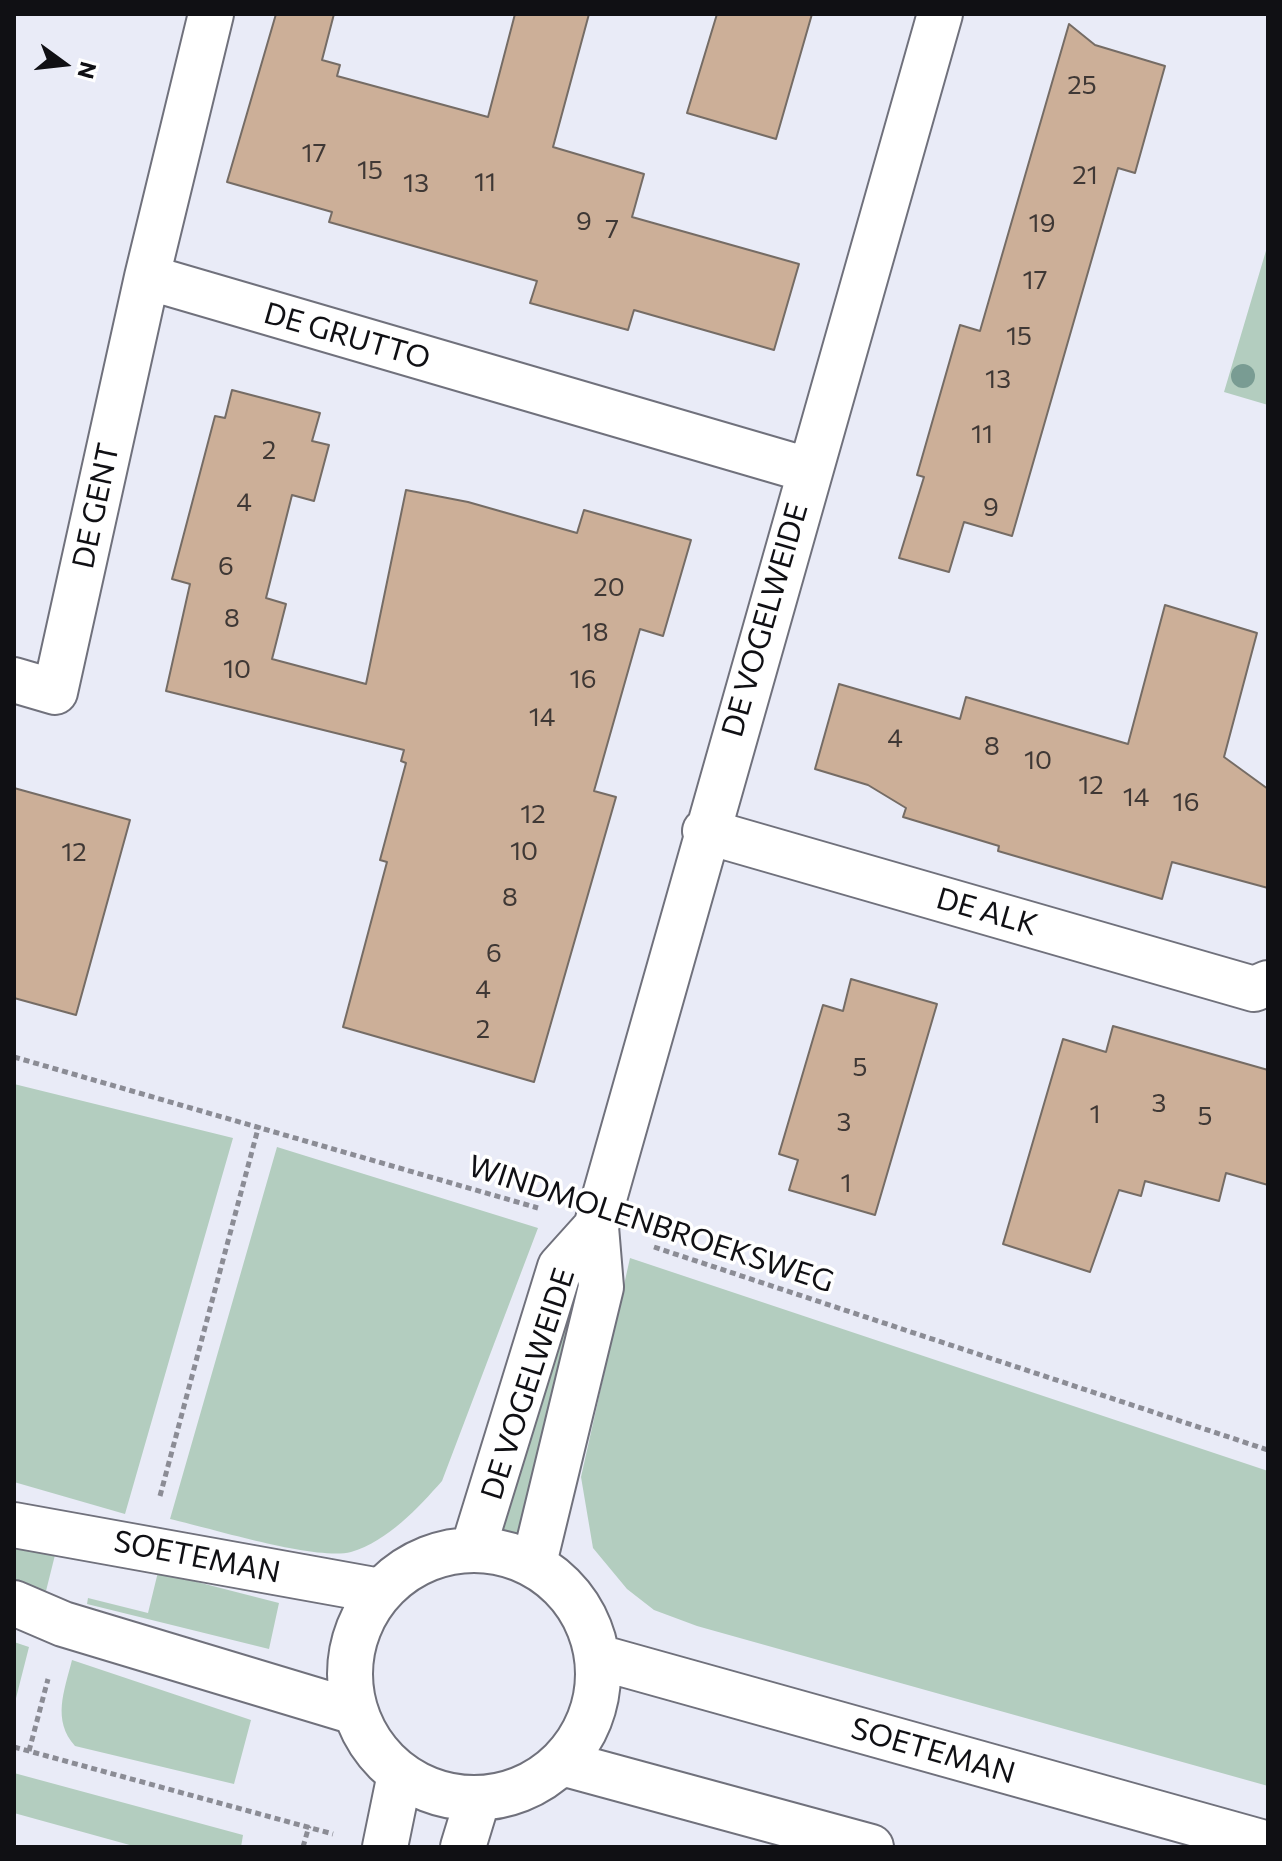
<!DOCTYPE html>
<style>
body{margin:0}
#map{position:relative;width:1282px;height:1861px;overflow:hidden;background:#e9ebf7;font-family:Commissioner,sans-serif}
canvas{display:block}
.frame{position:absolute;inset:0;border:16px solid #101014;pointer-events:none}
.north{position:absolute;left:24px;top:24px;width:80px;height:80px;-webkit-text-stroke:6px #fff;paint-order:stroke;rotate:105deg;font-size:22px;font-weight:700;line-height:32px;text-align:center;color:#101014}
.north::after{content:'';display:block;margin:auto;width:28px;height:36px;background:#101014;clip-path:polygon(50% 0,100% 100%,50% 72%,0 100%)}
</style>
<div id="map">
<canvas width="1282" height="1861"></canvas>
<div class="frame"></div>
<div class="north">N</div>
</div>
<script>
const ctx = document.querySelector('canvas').getContext('2d');
ctx.lineJoin = 'round';
function fill(path, color) { ctx.fillStyle = color; ctx.fill(path, 'evenodd'); }
function trace(path, color, width, dash) { ctx.strokeStyle = color; ctx.lineWidth = width; ctx.lineCap = dash ? 'butt' : 'round'; ctx.setLineDash(dash || []); ctx.stroke(path); }
function drawText(font, color, halo, rows, align = 'center') {
  ctx.font = font + ' Commissioner,sans-serif'; ctx.lineWidth = 7; ctx.setLineDash([]); ctx.textBaseline = 'middle'; ctx.strokeStyle = halo; ctx.fillStyle = color; for (const [text, x, y, turn = 0] of rows) {
    ctx.save(); ctx.translate(x, y); ctx.rotate((+turn || 0) * Math.PI / 180); ctx.textAlign = isNaN(turn) ? turn : align; if (halo) ctx.strokeText(text, 0, 0); ctx.fillText(text, 0, 0); ctx.restore();
  }
}
fill(new Path2D(`
 M 1268,244 L 1268,405 L 1224,392 Z
 M 14,1084 L 233,1138 L 125,1514 L 14,1482 Z
 M 277,1147 L 538,1228 L 442,1481 C 418,1508 388,1541 351,1552 C 316,1561 210,1528 170,1519 Z
 M 587,1253 L 523,1522 L 518,1535 L 500,1531 Z
 M 630,1258 L 1268,1471 L 1268,1786 L 697,1626 L 654,1610 L 627,1589 L 593,1548 L 581,1477 Z
 M 14,1542 L 57,1547 L 46,1591 L 14,1580 Z
 M 158,1572 L 279,1603 L 269,1649 L 87,1604 L 88,1598 L 148,1613 Z
 M 14,1642 L 29,1647 L 14,1706 Z
 M 72,1660 L 251,1720 L 234,1784 L 75,1746 C 52,1720 64,1692 72,1660 Z
 M 14,1773 L 243,1835 L 241,1847 L 137,1847 L 14,1813 Z`), '#b3cdbf');
const building = new Path2D(`
 M 276,14 L 334,14 L 322,60 L 340,65 L 337,76 L 488,117 L 515,14 L 589,14 L 553,147 L 644,174 L 632,217 L 799,264 L 774,350 L 634,310 L 628,330 L 530,303 L 537,281 L 329,222 L 332,212 L 227,182 Z
 M 717,14 L 812,14 L 776,139 L 687,113 Z
 M 1069,24 L 1095,45 L 1165,66 L 1135,173 L 1118,168 L 1012,536 L 964,522 L 949,572 L 899,558 L 924,477 L 917,475 L 960,325 L 980,331 Z
 M 232,390 L 320,413 L 312,441 L 329,445 L 314,501 L 292,495 L 266,598 L 286,604 L 272,659 L 366,684 L 406,490 L 468,502 L 577,533 L 584,510 L 691,540 L 663,636 L 640,629 L 594,791 L 616,797 L 534,1082 L 343,1027 L 387,862 L 380,860 L 406,763 L 401,761 L 404,750 L 166,691 L 190,584 L 172,579 L 215,416 L 225,418 Z
 M 1165,605 L 1257,633 L 1224,757 L 1268,789 L 1268,888 L 1172,862 L 1162,899 L 998,851 L 999,846 L 903,817 L 906,808 L 868,785 L 815,769 L 839,684 L 960,719 L 966,697 L 1128,744 Z
 M 14,788 L 130,820 L 76,1015 L 14,998 Z
 M 851,979 L 937,1004 L 875,1215 L 789,1190 L 798,1160 L 779,1154 L 823,1005 L 843,1011 Z
 M 1113,1026 L 1268,1070 L 1268,1185 L 1226,1173 L 1219,1201 L 1145,1181 L 1141,1196 L 1119,1190 L 1090,1272 L 1003,1244 L 1063,1039 L 1106,1052 Z`);
fill(building, '#ccaf98');
trace(building, '#756c65', 2);
const minor = new Path2D(`
 M 147,277 L 808,470
 M 14,680 L 55,692 L 147,277 L 211,14
 M 705,831 L 1254,989 L 1268,983
 M 14,1525 L 380,1591
 M 473,1549 L 560,1267 L 596,1227
 M350 1674a124 124 0 1 1 248 0a124 124 0 1 1-248 0Z
 M 534,1563 L 601,1287 L 596,1227 L 940,14
 M 14,1603 L 63,1624 L 355,1712
 M 598,1657 L 1268,1844
 M 562,1763 L 871,1847
 M 385,1847 L 400,1774
 M 463,1847 L 478,1798`);
trace(minor, '#70717c', 48);
trace(new Path2D(`
 M 14,1057 L 538,1208
 M 654,1247 L 1268,1450
 M 160,1496 L 259,1125
 M 14,1747 L 333,1834
 M 29,1751 L 48,1679
 M 303,1847 L 309,1826`), '#8b8c95', 5, [6, 4]);
trace(minor, '#fff', 44);
ctx.fillStyle = '#799c93';
for (const [x, y] of [
 [1243,376]
]) { ctx.beginPath(); ctx.arc(x, y, 12, 0, 2 * Math.PI); ctx.fill(); }
drawText('26px', '#3f3835', null, [
 ["25",1082,85],
 ["17",314,153],
 ["15",370,170],
 ["21",1085,175],
 ["11",485,182],
 ["13",416,183],
 ["9",584,221],
 ["19",1042,223],
 ["7",612,229],
 ["17",1035,280],
 ["15",1019,336],
 ["13",998,379],
 ["11",982,434],
 ["2",269,450],
 ["4",244,502],
 ["9",991,507],
 ["6",226,566],
 ["20",609,587],
 ["8",232,618],
 ["18",595,632],
 ["10",237,669],
 ["16",583,679],
 ["14",542,717],
 ["4",895,738],
 ["8",992,746],
 ["10",1038,760],
 ["12",1091,785],
 ["14",1136,797],
 ["16",1186,802],
 ["12",533,814],
 ["10",524,851],
 ["12",74,852],
 ["8",510,897],
 ["6",494,953],
 ["4",483,989],
 ["2",483,1029],
 ["5",860,1067],
 ["3",1159,1103],
 ["1",1095,1114],
 ["5",1205,1116],
 ["3",844,1122],
 ["1",846,1183]
]);
drawText('30px', '#101014', '#fff', [
 ["DE GRUTTO",347,336,16],
 ["DE GENT",96,506,-78],
 ["DE VOGELWEIDE",765,620,-74],
 ["DE ALK",987,912,16],
 ["WINDMOLENBROEKSWEG",651,1224,18],
 ["DE VOGELWEIDE",528,1384,-72],
 ["SOETEMAN",197,1557,11],
 ["SOETEMAN",933,1751,16]
]);
</script>
